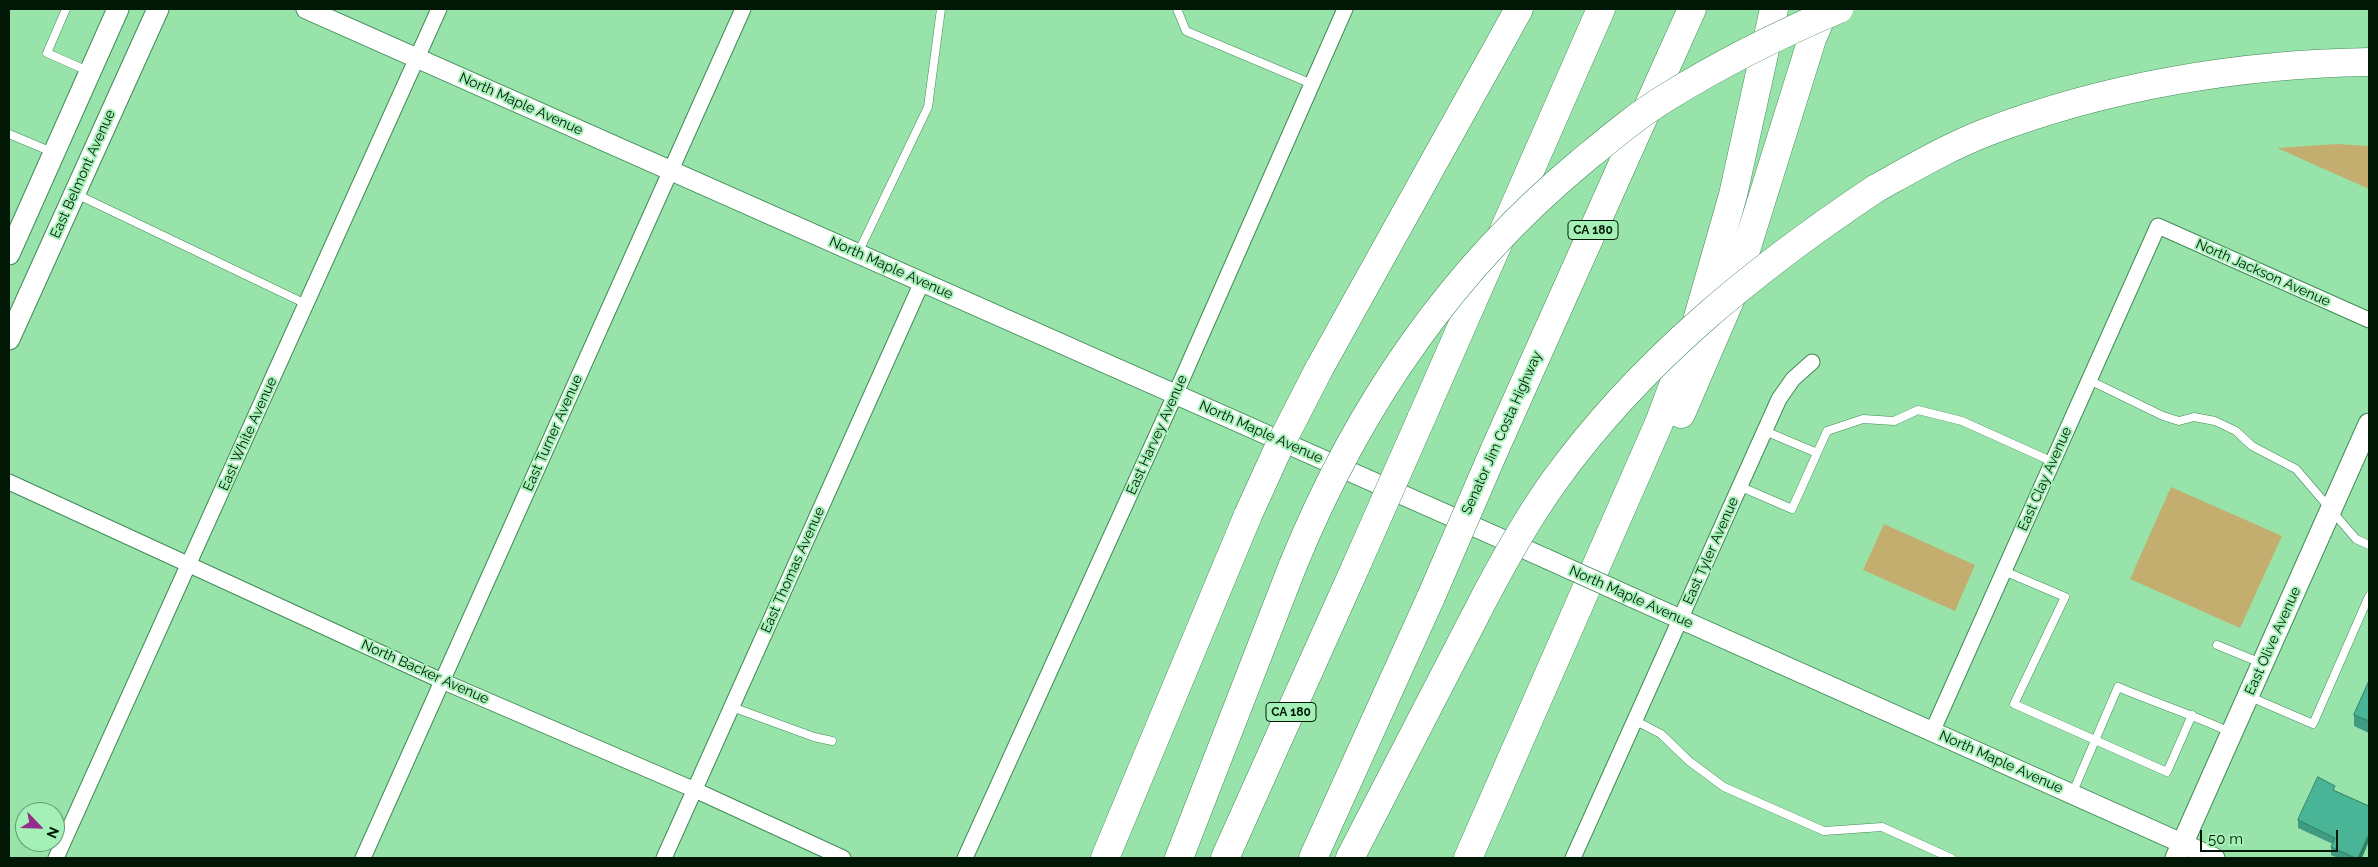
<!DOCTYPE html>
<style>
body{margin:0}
#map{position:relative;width:2378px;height:867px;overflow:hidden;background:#98e3aa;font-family:Raleway,sans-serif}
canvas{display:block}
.frame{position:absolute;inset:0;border:10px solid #001805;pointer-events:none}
.north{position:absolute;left:15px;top:802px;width:50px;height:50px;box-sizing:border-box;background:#a5f0b7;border:1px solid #639a70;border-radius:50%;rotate:114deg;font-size:14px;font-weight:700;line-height:20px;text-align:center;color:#001805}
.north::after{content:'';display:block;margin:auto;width:18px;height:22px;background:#962b8e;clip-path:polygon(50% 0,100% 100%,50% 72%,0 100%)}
.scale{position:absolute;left:2200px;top:830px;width:138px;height:22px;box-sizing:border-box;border:2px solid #001805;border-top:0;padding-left:6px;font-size:15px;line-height:18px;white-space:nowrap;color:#001805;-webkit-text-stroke:4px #a5f0b7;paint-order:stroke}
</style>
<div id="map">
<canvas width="2378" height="867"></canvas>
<div class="frame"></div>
<div class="north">N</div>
<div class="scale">50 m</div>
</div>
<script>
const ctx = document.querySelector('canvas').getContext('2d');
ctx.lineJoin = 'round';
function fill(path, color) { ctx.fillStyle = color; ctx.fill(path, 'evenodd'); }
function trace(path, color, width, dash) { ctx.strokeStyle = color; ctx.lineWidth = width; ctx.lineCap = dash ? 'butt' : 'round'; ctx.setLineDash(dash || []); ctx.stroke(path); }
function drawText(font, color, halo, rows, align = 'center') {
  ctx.font = font + ' Raleway,sans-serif'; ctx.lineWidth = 4; ctx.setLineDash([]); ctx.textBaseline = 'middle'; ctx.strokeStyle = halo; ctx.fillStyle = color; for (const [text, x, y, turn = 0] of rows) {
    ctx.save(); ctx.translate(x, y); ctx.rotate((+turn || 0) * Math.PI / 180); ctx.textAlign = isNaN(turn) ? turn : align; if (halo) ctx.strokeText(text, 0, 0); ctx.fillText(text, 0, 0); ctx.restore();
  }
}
fill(new Path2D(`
 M 2337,144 L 2369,146 L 2369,189 L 2277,148 Z
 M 2171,487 L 2282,536 L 2240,628 L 2130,579 Z
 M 1884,524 L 1975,565 L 1955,611 L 1863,570 Z`), '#c3ae6f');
const service = new Path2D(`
 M 66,9 L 47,53 L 88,71
 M 1177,9 L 1186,31 L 1312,84
 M 9,134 L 52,152
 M 76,194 L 306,304
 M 858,253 L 928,107 L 941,9
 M 2089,380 L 2163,416 L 2179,421 L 2194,417 L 2215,421 L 2236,431 L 2252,446 L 2296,469 L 2356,539 L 2369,545
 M 1765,431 L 1817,453
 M 1739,486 L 1792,509 L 1827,431 L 1863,419 L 1894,421 L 1918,410 L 1962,421 L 2053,462
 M 2004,571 L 2065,597 L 2014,704 L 2167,772 L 2192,715
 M 2217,645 L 2261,663
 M 2248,696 L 2313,724 L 2369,596
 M 732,707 L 814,737 L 832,741
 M 1636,721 L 1661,734 L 1689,761 L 1724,787 L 1824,831 L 1882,827 L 1951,858
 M 2072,794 L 2118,687 C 2156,703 2193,715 2230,732`);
const minor = new Path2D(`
 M 9,482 L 442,681 L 695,790 L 843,858
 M 1932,732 L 2158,226 L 2369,320
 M 56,858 L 439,9
 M 363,858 L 743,9
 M 664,858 L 922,282
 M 965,858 L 1175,395 L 1345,9
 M 1573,858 L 1779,399 L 1793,379 L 1812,362`);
const tertiary = new Path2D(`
 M 306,9 L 1547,559
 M 1631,597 L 2215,858`);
const secondary = new Path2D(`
 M 9,254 L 118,9
 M 9,339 L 158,9
 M 2176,858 L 2369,424`);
const motorway = new Path2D(`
 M 1875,189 C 1911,169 1948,147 1987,132 C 2107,86 2240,64 2369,62
 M 1319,369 L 1519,9
 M 1681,414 L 1731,298 L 1812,39 L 1825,9
 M 1421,419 L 1601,9
 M 1494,451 L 1692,9
 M 1105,858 L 1248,515
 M 1179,858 L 1293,565
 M 1225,858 L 1356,566
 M 1313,858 L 1431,597
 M 1350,858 L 1475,616
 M 1468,858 L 1659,423 L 1696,324 L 1733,195 L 1774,9`);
trace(service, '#418b57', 9);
trace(minor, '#418b57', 17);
trace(tertiary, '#418b57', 21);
trace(secondary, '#418b57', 23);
trace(motorway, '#418b57', 29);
trace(service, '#fff', 8);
trace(minor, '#fff', 15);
trace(tertiary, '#fff', 19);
trace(secondary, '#fff', 21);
trace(motorway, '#fff', 28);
const tertiaryBridge = new Path2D(`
 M 1547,559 L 1631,597`);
const motorwayBridge = new Path2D(`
 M 1248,515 L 1278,449 L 1319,369
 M 1293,565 C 1357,408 1449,272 1580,163 C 1608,140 1636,116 1667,97 C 1722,63 1780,34 1839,9
 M 1356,566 L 1421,419
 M 1431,597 L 1494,451
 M 1475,616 C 1499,569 1524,523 1555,480 C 1641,361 1755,269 1875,189`);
trace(tertiaryBridge, '#418b57', 21, []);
trace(motorwayBridge, '#418b57', 29, []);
trace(tertiaryBridge, '#fff', 19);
trace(motorwayBridge, '#fff', 28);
fill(new Path2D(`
 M 2369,681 L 2369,733 L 2354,726 L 2354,715 Z
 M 2335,791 L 2362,858 L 2338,858 L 2331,855 L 2331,847 L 2333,844 L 2298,828 L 2298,820 Z`), '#3f9b81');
fill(new Path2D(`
 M 2369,834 L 2369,841 L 2362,858 L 2358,858 Z`), '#337e69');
const building = new Path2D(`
 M 2369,681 L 2369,721 L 2354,715 Z
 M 2318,777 L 2335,786 L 2333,790 L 2369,806 L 2369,834 L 2358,858 L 2355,858 L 2331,847 L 2335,838 L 2298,820 Z`);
fill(building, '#49b496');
trace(building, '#337e69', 1);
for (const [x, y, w] of [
 [1593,230,50],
 [1291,712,50]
]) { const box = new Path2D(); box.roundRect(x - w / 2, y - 9.5, w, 19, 4); ctx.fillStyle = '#a5f0b7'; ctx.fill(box); trace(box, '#001805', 1); }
drawText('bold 12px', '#001805', null, [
 ["CA 180",1593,230],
 ["CA 180",1291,712]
]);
drawText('14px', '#001805', '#a5f0b7', [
 ["North Maple Avenue",521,104,24],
 ["East Belmont Avenue",83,174,-66],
 ["North Maple Avenue",891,268,24],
 ["North Jackson Avenue",2263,273,24],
 ["North Maple Avenue",1261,432,24],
 ["East Turner Avenue",553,433,-66],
 ["Senator Jim Costa Highway",1502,433,-66],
 ["East White Avenue",248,434,-66],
 ["East Harvey Avenue",1157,435,-66],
 ["East Clay Avenue",2045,479,-66],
 ["East Tyler Avenue",1711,551,-66],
 ["East Thomas Avenue",793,570,-66],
 ["North Maple Avenue",1631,597,24],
 ["East Olive Avenue",2273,641,-66],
 ["North Backer Avenue",425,672,24],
 ["North Maple Avenue",2001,762,24]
]);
</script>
